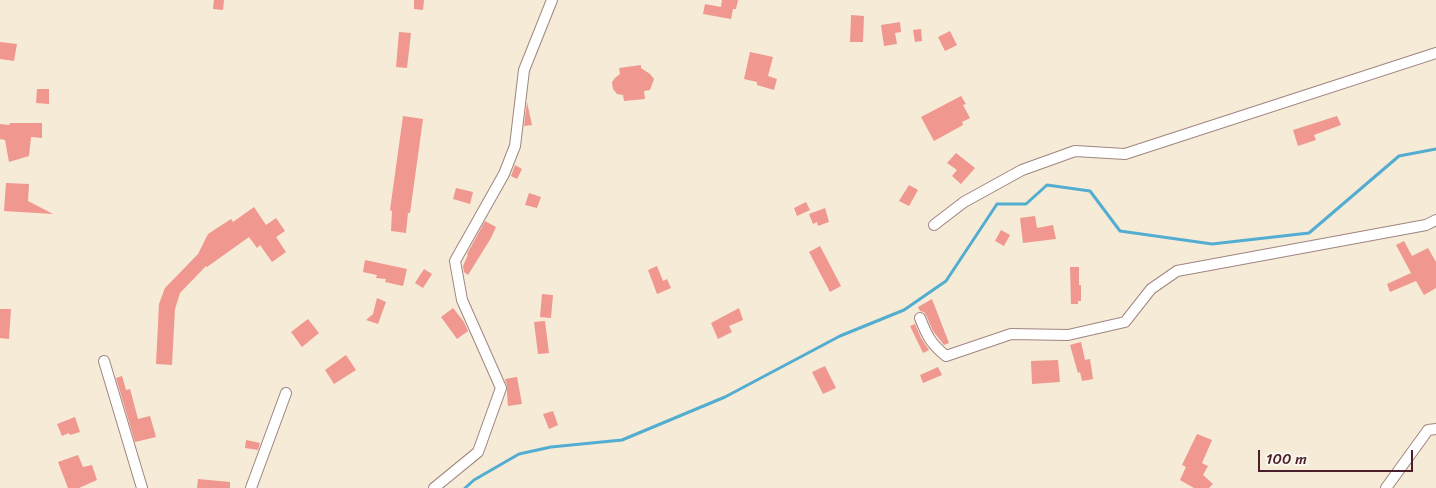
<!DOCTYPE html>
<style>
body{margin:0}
#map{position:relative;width:1436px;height:488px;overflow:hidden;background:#f6ebd6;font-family:Sriracha,sans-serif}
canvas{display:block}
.scale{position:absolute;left:1258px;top:450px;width:155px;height:22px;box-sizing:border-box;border:2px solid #4a1f2b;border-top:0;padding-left:6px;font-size:15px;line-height:18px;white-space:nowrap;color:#4a1f2b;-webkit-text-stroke:4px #fbf7ec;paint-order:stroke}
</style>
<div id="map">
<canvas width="1436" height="488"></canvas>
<div class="scale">100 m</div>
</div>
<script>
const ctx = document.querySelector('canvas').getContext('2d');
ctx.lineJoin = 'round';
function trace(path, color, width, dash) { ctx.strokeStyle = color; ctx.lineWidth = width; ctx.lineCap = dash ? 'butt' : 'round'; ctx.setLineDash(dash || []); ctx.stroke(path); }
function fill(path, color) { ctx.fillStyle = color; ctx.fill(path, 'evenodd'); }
trace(new Path2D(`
 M 465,488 L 474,480 L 519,454 L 551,447 L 622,440 L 725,397 L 840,336 L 904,310 L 946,281 L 997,204 L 1026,204 L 1047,185 L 1090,191 L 1120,231 L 1212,244 L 1309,233 L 1399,156 L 1436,149`), '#52add0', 3);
fill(new Path2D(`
 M 214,0 L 224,0 L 223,10 L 213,9 Z
 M 414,0 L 424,0 L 423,10 L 414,9 Z
 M 722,0 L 738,0 L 736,9 L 733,9 L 731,19 L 703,14 L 705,4 L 721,7 Z
 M 851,15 L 864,16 L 863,42 L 850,42 Z
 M 900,22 L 901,32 L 895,33 L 897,44 L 884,46 L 881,25 Z
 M 921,29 L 922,41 L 915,42 L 913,30 Z
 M 950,31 L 957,45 L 945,51 L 938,37 Z
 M 399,32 L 411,33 L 407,68 L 396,67 Z
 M 0,42 L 17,44 L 14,61 L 0,59 Z
 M 750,52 L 773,57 L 768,76 L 777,79 L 774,90 L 757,85 L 757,82 L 744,79 Z
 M 641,65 L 641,68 L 650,74 L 654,79 L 650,90 L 644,91 L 645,99 L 624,101 L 623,95 L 617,94 L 613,89 L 612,82 L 615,78 L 620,74 L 619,68 Z
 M 37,89 L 49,89 L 49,104 L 36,103 Z
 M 961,96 L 966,104 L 963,105 L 970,118 L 962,122 L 963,125 L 934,141 L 921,117 Z
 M 527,102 L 532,125 L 524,126 Z
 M 403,116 L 423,119 L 410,213 L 408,213 L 406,233 L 391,231 L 392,211 L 390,210 Z
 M 1337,116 L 1341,125 L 1314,135 L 1316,140 L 1298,146 L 1293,130 Z
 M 10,123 L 42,123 L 42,138 L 31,137 L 29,156 L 9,162 L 5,140 L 0,139 L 0,124 L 9,125 Z
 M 956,153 L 975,168 L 961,184 L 952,176 L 957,170 L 947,163 Z
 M 515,165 L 522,169 L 517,179 L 511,176 Z
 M 6,183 L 29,184 L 28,201 L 53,214 L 4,211 Z
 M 909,185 L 918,190 L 909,206 L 899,201 Z
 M 456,188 L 473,192 L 470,204 L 453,199 Z
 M 529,193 L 541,197 L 537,208 L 525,205 Z
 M 806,202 L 810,210 L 797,216 L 794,208 Z
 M 254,207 L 266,225 L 276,218 L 285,231 L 276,237 L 286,252 L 272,262 L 260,245 L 257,248 L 249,237 L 207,267 L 206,266 L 180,293 L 175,309 L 172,365 L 156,364 L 159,304 L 165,288 L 198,254 L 208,234 L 231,219 L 233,222 Z
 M 825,208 L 829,222 L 818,226 L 817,222 L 813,224 L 809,214 Z
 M 1035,216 L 1037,228 L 1053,225 L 1056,239 L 1023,243 L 1020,218 Z
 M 485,221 L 496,227 L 491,238 L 468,275 L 464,272 L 463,266 L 468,255 L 467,254 Z
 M 1001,230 L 1010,235 L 1004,246 L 995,241 Z
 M 1404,241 L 1412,256 L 1428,248 L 1436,262 L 1436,288 L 1424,295 L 1416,281 L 1390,292 L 1387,284 L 1411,273 L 1396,245 Z
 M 820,246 L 841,286 L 830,292 L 809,252 Z
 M 365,260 L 407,269 L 403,286 L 385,282 L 386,279 L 376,278 L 377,275 L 363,272 Z
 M 657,266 L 663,281 L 667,279 L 671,288 L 657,294 L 648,270 Z
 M 1070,267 L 1079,267 L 1079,285 L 1081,285 L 1081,301 L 1078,301 L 1078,304 L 1071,304 Z
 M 424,269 L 432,274 L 423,288 L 415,283 Z
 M 542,294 L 553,295 L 551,318 L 540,317 Z
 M 377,298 L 386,302 L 378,324 L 366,320 L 373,314 Z
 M 932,299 L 949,343 L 944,345 L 933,331 L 926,315 L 924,312 L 920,311 L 918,307 Z
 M 453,308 L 464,322 L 468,331 L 457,339 L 441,317 Z
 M 739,308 L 743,320 L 729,326 L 732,332 L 718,339 L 711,323 Z
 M 0,309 L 11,309 L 9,339 L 0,338 Z
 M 308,319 L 319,333 L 302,347 L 291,332 Z
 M 545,321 L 549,353 L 538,354 L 534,322 Z
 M 915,324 L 921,338 L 929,350 L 923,353 L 910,326 Z
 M 1081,342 L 1085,360 L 1090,359 L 1093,379 L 1082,381 L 1080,372 L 1078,373 L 1070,345 Z
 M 346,355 L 356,370 L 334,384 L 325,370 Z
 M 1058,360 L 1060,382 L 1032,384 L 1031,361 Z
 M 825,366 L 836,388 L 823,394 L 812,372 Z
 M 938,367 L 942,375 L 923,383 L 920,375 Z
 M 122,376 L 126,390 L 130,389 L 138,419 L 150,416 L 156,437 L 135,442 L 116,378 Z
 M 517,377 L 522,404 L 508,406 L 507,393 L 507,386 L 505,379 Z
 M 553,411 L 558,425 L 549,429 L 543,414 Z
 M 75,417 L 80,432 L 70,435 L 69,433 L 62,436 L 57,424 Z
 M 1197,434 L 1212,440 L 1202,463 L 1208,466 L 1203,475 L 1213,484 L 1209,488 L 1194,488 L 1180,480 L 1186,467 L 1182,465 Z
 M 246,440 L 260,443 L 258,450 L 245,448 Z
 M 78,455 L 83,467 L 92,465 L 97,480 L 79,488 L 68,488 L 58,462 Z
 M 198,479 L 230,482 L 230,488 L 197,488 Z`), '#f0978f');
const minor = new Path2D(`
 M 934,225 L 964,202 L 1022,170 L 1075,151 L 1125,154 L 1436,53
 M 920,318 C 927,336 931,344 946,356 L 1011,334 L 1068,335 L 1125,322 L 1151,289 L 1177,271 L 1426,225 L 1436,220
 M 104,361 L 142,488
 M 251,488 L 286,393
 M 434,488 L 478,452 L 501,388 L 462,300 L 455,261 L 504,174 L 515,146 L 524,70 L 552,0
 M 1386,488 L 1428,430 L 1436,429`);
trace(minor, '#a08580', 12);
trace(minor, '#fff', 10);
</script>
